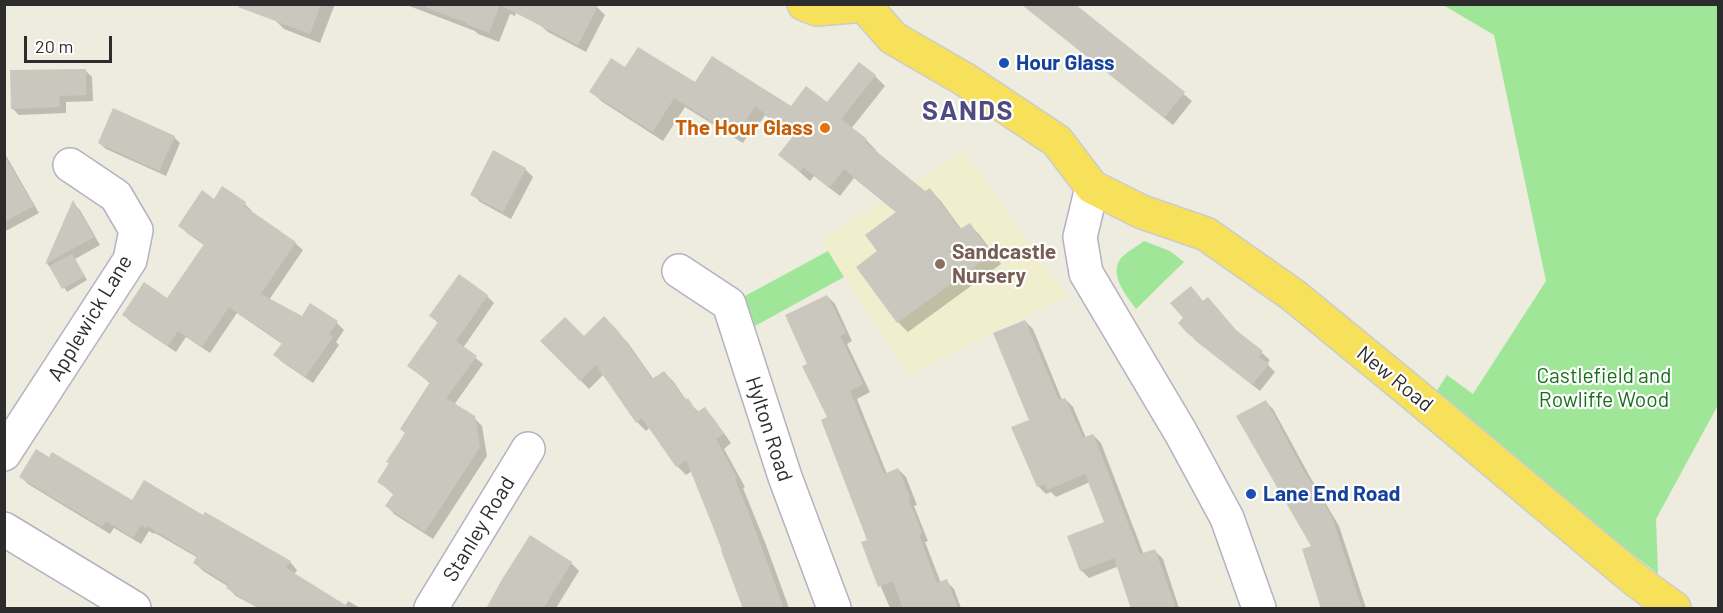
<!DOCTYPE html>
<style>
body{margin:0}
#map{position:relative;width:1723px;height:613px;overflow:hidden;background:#eeecde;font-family:Barlow,sans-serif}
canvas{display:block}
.frame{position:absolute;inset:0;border:6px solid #2c2c2c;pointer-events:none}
.scale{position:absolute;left:24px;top:36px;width:88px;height:27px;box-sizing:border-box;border:3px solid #2c2c2c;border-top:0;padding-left:8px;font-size:18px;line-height:21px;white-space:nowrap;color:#2c2c2c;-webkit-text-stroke:4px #fff;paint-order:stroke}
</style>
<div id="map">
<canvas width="1723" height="613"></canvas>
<div class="frame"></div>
<div class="scale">20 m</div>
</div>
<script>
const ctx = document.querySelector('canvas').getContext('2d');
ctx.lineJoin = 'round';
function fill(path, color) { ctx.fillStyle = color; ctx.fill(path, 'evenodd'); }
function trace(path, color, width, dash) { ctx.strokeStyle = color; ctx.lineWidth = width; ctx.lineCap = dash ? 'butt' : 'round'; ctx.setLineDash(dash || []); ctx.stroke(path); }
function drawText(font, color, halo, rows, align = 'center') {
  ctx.font = font + ' Barlow,sans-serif'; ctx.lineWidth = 4.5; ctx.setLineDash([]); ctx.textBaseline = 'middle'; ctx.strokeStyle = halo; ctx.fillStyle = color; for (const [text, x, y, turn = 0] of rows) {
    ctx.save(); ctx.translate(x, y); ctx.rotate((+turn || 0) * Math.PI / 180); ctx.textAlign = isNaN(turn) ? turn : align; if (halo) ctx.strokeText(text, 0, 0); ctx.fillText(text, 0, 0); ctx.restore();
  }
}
fill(new Path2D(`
 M 964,151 L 1067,296 L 908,375 L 821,240 Z`), '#f0eecd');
fill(new Path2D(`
 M 1443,5 L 1718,5 L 1718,405 L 1656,519 L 1658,574 L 1469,426 L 1436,392 L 1447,375 L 1473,394 L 1546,281 L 1494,35 Z
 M 1144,241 L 1170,251 L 1184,262 L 1136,309 C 1127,296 1108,275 1121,258 C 1127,252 1137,246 1144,241 Z
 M 828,251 L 844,277 L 755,326 L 745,296 Z`), '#9fe699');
fill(new Path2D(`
 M 280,4 L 335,4 L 320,43 L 284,29 L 274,19 Z
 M 404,4 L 519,4 L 515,16 L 510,14 L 499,42 L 478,34 L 475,31 Z
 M 1021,4 L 1072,4 L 1192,101 L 1173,125 Z
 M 597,7 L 605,15 L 586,52 L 548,32 L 540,25 Z
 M 626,69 L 791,108 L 827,104 L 875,76 L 885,86 L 851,129 L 866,140 L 876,150 L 875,152 L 925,193 L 930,190 L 940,200 L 962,230 L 969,225 L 979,234 L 1001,264 L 908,332 L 898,322 L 879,251 L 897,213 L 854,178 L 840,196 L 814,176 L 810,181 L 780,155 L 794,137 L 765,115 L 754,132 L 751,130 L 743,143 L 685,107 L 663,141 L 601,101 L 591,91 Z
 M 85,70 L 92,77 L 93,101 L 66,102 L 66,113 L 19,115 L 12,108 Z
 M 174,137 L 180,143 L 166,176 L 106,149 L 99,143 Z
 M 4,152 L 39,213 L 4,232 Z
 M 525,169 L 533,177 L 511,219 L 480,202 L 472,194 Z
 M 223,188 L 245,204 L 252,211 L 251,213 L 295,243 L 303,250 L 269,300 L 302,318 L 337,323 L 344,330 L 336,342 L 339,345 L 313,383 L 282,362 L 275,355 L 282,344 L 237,313 L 210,353 L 186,337 L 176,352 L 131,322 L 124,315 L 168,300 L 204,245 L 187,233 L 180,226 L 214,201 Z
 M 73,203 L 80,210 L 100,245 L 75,259 L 87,280 L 67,292 L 53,270 L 47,264 Z
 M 487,296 L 494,303 L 463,348 L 483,364 L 454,405 L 474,418 L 482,426 L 487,456 L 433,539 L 394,514 L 387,506 L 394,495 L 379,482 L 431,384 L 409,366 L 439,324 L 431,316 Z
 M 827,296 L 835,304 L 852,341 L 847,344 L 870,392 L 857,399 L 887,474 L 898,469 L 906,477 L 917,505 L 914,506 L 928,541 L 925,542 L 941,583 L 946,581 L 954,589 L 961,608 L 890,608 L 871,564 L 869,540 L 829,418 L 809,364 Z
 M 1204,303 L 1270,360 L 1267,364 L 1275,372 L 1260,391 L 1196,341 L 1188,332 Z
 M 604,318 L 628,343 L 654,380 L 664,372 L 673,381 L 687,401 L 699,412 L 705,409 L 713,418 L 731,443 L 724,449 L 745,487 L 743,488 L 765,542 L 789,608 L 744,608 L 692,471 L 686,475 L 677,466 L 650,427 L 646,431 L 637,422 L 604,374 L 589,389 L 542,341 L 584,338 Z
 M 1025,321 L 1033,329 L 1062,400 L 1065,399 L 1073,407 L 1086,438 L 1093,435 L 1101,443 L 1144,555 L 1155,551 L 1163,559 L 1179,608 L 1134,608 L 1119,566 L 1089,578 L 1081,570 L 1105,523 L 1090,482 L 1056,497 L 1051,492 L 1046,494 L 1038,486 L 1031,420 Z
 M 1266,402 L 1273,409 L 1309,475 L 1339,526 L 1366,608 L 1323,608 L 1313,547 Z
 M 21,477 L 204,517 L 290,562 L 297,570 L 294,575 L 345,606 L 348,601 L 360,608 L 258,608 L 236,596 L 228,588 L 229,587 L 203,571 L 195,563 L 198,558 L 155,533 L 154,534 L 149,531 L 141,544 L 114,528 L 110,534 L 28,484 Z
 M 530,537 L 571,563 L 579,571 L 556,608 L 487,608 Z`), '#0003');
fill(new Path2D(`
 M 239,4 L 321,4 L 310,34 L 238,7 Z
 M 425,4 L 599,4 L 578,45 L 500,5 L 489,33 L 466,24 L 467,23 L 425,7 Z
 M 1021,4 L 1075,4 L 1185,92 L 1164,118 Z
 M 638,47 L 695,82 L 712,56 L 791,106 L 806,86 L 827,102 L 859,62 L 876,75 L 841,119 L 867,139 L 865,142 L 925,191 L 930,188 L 960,229 L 970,223 L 992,254 L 897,323 L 856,267 L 877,251 L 865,235 L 896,212 L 844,169 L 829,188 L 803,167 L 800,172 L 778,155 L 793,136 L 755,106 L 744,123 L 740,121 L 732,134 L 674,98 L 653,132 L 589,92 L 611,58 L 625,67 Z
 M 86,69 L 86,95 L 59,96 L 60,107 L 11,109 L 10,70 Z
 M 113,108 L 175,136 L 159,171 L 98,143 Z
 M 493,150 L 526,168 L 503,212 L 470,195 Z
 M 4,155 L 34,206 L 4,222 Z
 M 222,186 L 246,202 L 244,206 L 296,242 L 261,294 L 302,316 L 310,303 L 338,321 L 329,334 L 333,337 L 305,377 L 273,355 L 282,343 L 229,307 L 202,347 L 178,331 L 168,346 L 122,315 L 144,282 L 167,298 L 204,244 L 178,226 L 202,190 L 214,199 Z
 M 73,200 L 94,237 L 45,264 Z
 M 72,254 L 85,276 L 62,289 L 49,266 Z
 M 459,274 L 488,295 L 456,341 L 477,356 L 446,398 L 475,416 L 480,447 L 425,532 L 385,506 L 394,493 L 377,482 L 389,463 L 386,462 L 405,433 L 400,429 L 430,382 L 407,366 L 438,322 L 429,316 Z
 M 1191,286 L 1203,301 L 1208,297 L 1236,330 L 1263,351 L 1259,357 L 1269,364 L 1252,385 L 1187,333 L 1178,323 L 1183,318 L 1170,303 Z
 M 827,295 L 846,333 L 840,336 L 863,384 L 850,391 L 884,474 L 898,468 L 910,497 L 908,498 L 922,533 L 919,535 L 937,583 L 947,579 L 958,609 L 903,609 L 893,581 L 878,587 L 861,542 L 867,540 L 821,420 L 827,417 L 802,366 L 807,364 L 785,315 Z
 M 604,316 L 619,332 L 652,379 L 664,371 L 686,400 L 688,398 L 697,412 L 705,407 L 724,434 L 716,439 L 737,478 L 735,479 L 756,532 L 784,609 L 743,609 L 721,550 L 722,549 L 686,460 L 676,467 L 642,418 L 636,423 L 596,365 L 580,381 L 540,341 L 565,317 L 584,336 Z
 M 1025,320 L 1059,400 L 1065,398 L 1083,438 L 1093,434 L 1140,554 L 1155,549 L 1176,609 L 1131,609 L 1114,558 L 1080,571 L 1067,536 L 1104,522 L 1085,474 L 1047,490 L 1045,484 L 1037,487 L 1011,427 L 1029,420 L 993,333 Z
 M 1266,400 L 1301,466 L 1332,517 L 1362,609 L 1321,609 L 1302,549 L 1311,546 L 1236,416 Z
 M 36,449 L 49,457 L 52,452 L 132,500 L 144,480 L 203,515 L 205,512 L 291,561 L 286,568 L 352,609 L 260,609 L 226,588 L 229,585 L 193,563 L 197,556 L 147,526 L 146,528 L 141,525 L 133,538 L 106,521 L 102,527 L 19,477 Z
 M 530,535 L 572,562 L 543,609 L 486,609 L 501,581 Z`), '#cac8be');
const minor = new Path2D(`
 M 679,271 L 729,304 L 785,477 L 834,608
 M 4,454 L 130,260 L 136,230 L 116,196 L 70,165
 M 4,529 L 134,608
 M 431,608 L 528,449`);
const tertiary = new Path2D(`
 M 1092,187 L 1080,237 L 1086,273 L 1181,433 L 1227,518 L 1259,608`);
const trunk = new Path2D(`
 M 804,4 L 817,9 L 864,5 L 893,38 L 964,79 L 1057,141 L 1092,187 L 1142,212 L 1206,234 L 1293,295 L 1410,391 L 1638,582 L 1674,608`);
trace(minor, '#b3b2c0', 36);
trace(tertiary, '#b3b2c0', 36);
trace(trunk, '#ccc', 36);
trace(minor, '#fff', 33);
trace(tertiary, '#fff', 33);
trace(trunk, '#f8e15a', 33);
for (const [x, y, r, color] of [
 [1004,63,6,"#1a4fb4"],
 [825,128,6,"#e8710a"],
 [940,264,6,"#8d6e63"],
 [1251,494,6,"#1a4fb4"]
]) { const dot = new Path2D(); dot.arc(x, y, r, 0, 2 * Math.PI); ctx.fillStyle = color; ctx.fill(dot); trace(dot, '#fff', 2); }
drawText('bold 21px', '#164399', '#fff', [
 ["Hour Glass",1016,63],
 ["Lane End Road",1263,494]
], 'left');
drawText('bold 21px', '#c56008', '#fff', [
 ["The Hour Glass",813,128]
], 'right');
drawText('bold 21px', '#785e54', '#fff', [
 ["Sandcastle",952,252],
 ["Nursery",952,276]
], 'left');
drawText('21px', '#2c2c2c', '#fff', [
 ["Applewick Lane",90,318,-59],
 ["New Road",1395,379,39],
 ["Hylton Road",769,429,72],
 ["Stanley Road",479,529,-59]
]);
drawText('21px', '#186e1d', '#fff', [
 ["Castlefield and",1604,376],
 ["Rowliffe Wood",1604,400]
]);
ctx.letterSpacing = '1.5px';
drawText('bold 27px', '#4f4a7f', '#fff', [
 ["SANDS",968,111]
]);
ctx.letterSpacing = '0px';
</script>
